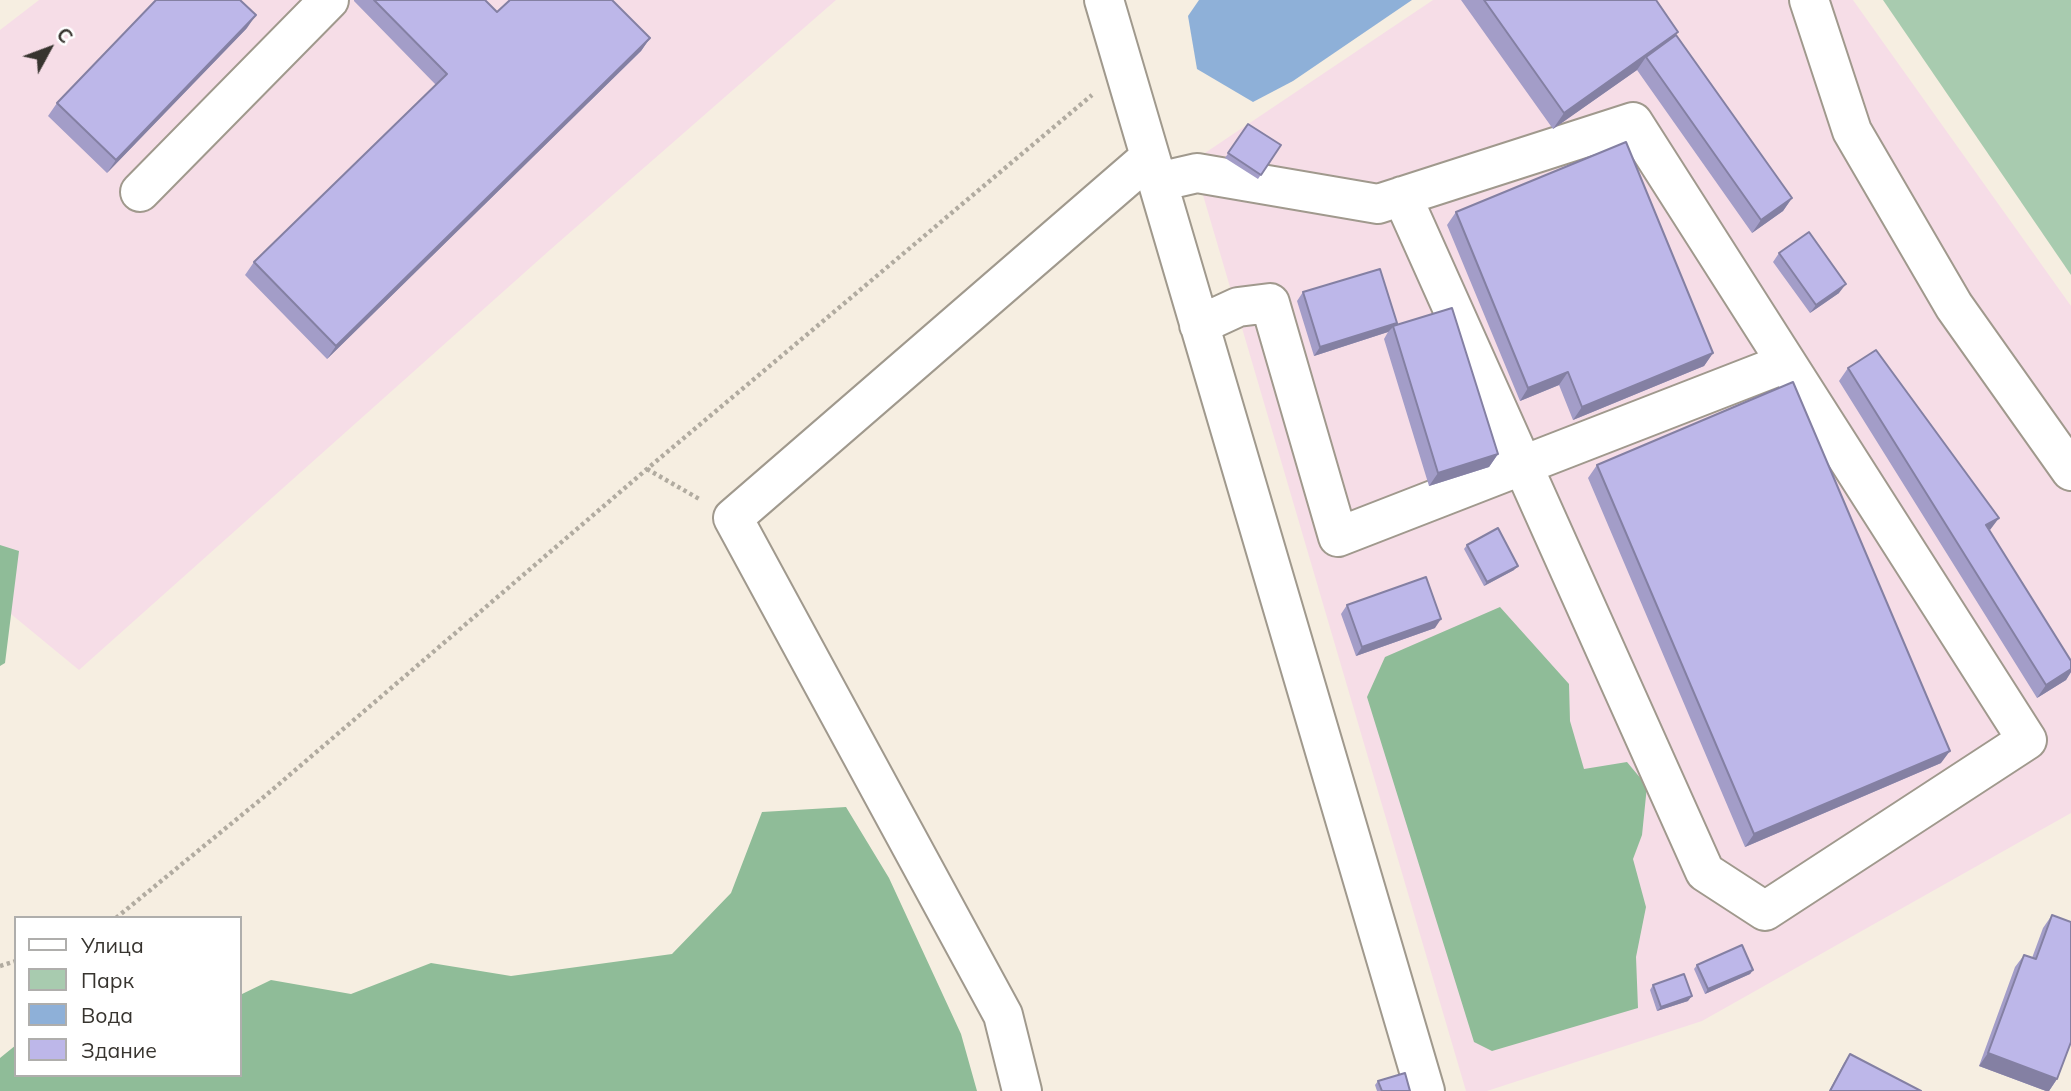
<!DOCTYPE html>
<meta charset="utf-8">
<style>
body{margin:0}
#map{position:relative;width:2071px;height:1091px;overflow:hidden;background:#f6eee1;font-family:Mulish,sans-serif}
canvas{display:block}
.legend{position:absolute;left:14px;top:916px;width:228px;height:161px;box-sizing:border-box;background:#fff;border:2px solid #afaeac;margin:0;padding:9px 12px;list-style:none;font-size:21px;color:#37342f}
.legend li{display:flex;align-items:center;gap:14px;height:35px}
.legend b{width:35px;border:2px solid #afaeac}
.north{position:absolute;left:14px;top:14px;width:70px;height:70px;-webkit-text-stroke:5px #fff;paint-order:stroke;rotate:49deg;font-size:19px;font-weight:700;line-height:28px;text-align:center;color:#37342f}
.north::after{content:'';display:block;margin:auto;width:24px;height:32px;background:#37342f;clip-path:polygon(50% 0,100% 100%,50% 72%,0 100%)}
</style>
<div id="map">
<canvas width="2071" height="1091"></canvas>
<ul class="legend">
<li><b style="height:9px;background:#fff"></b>Улица</li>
<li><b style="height:19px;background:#a8cbaf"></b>Парк</li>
<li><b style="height:19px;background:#8eb0d8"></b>Вода</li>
<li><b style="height:19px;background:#bdb7e9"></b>Здание</li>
</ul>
<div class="north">С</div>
</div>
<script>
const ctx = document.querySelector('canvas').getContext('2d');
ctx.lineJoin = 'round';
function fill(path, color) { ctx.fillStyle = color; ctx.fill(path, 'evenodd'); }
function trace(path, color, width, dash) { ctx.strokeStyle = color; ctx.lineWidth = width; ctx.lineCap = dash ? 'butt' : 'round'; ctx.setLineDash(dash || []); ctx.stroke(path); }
fill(new Path2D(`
 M 39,0 L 836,0 L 551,249 L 79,670 L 0,605 L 0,30 Z
 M 1433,0 L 1853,0 L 2071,306 L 2071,813 L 1702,1021 L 1487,1091 L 1466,1091 L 1193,161 Z`), '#f6dde7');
fill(new Path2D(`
 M 1883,0 L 2071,0 L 2071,275 Z`), '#a8cbaf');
fill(new Path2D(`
 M 0,545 L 19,551 L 5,663 L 0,666 Z
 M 1500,607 L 1569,684 L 1570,721 L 1584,769 L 1627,762 L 1647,786 L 1642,835 L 1633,859 L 1646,907 L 1636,957 L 1638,1008 L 1492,1051 L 1474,1042 L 1367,697 L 1385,657 Z
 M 846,807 L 889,878 L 961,1034 L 977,1091 L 0,1091 L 0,1058 L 16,1045 L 16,1075 L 240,1075 L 240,995 L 271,980 L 351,994 L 431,963 L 511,976 L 672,954 L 731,893 L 762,812 Z`), '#8fbc98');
fill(new Path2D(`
 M 1199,0 L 1412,0 L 1293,81 L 1253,102 L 1197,69 L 1188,16 Z`), '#8eb0d8');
const minor = new Path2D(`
 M 1104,0 L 1425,1091
 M 1809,0 L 1852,131 L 1954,306 L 2071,471
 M 1158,182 L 1197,173 L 1378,204 L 1633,122 L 2027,740 L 1765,911 L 1705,872 L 1402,196
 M 140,192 L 329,0
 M 1199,325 L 1238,307 L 1270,303 L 1338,537 L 1786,363
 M 1022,1091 L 1003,1015 L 733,518 L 1150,157`);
trace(minor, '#a0998d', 42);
trace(new Path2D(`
 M 647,469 L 701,500
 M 116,918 L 265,796 L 647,469 L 1092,95
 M 0,966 L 16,961`), '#b1aba0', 4.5, [3.5, 3.5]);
trace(minor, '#fff', 38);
fill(new Path2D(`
 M 354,0 L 485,0 L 497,12 L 650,38 L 641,51 L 327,359 L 245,275 L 254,262 L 436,85 L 354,1 Z
 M 1461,0 L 1656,0 L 1676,35 L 1792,198 L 1783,211 L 1752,233 L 1637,70 L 1553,129 Z
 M 247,28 L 107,173 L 48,116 L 57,103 Z
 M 1248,124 L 1281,145 L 1258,179 L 1225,158 Z
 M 1456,212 L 1713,353 L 1704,366 L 1573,420 L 1559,385 L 1520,401 L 1447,225 Z
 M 1779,253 L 1839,293 L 1810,313 L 1773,262 Z
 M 1303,292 L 1397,323 L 1395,326 L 1498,454 L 1489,467 L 1429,486 L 1384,339 L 1388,332 L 1314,356 L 1297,301 Z
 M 1848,368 L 1989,530 L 2071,661 L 2071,672 L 2066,680 L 2037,698 L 1839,381 Z
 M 1597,465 L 1941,763 L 1745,847 L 1588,478 Z
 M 1467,545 L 1514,570 L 1484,586 L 1464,549 Z
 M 1347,605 L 1435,628 L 1356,656 L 1341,614 Z
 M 2052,915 L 2057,1079 L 2049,1091 L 2046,1091 L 1979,1066 L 2015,967 L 2024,955 L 2032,958 L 2043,928 Z
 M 1697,965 L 1753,970 L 1750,974 L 1705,994 L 1694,969 Z
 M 1653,985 L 1688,1001 L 1657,1011 L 1650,990 Z
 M 1850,1054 L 1921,1091 L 1829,1091 L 1844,1063 Z
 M 1378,1081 L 1410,1091 L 1377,1091 L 1375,1085 Z`), '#a39dc8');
fill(new Path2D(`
 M 256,15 L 247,28 L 107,173 L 116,160 Z
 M 1678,32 L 1667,48 L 1646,57 L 1637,70 L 1553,129 L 1564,113 Z
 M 650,38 L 641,51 L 327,359 L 336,346 Z
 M 1792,198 L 1783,211 L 1752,233 L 1761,220 Z
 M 1846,284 L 1839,293 L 1810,313 L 1816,305 Z
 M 1397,323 L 1388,332 L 1314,356 L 1320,347 Z
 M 1713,353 L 1704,366 L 1573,420 L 1582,407 Z
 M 1568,372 L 1559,385 L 1520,401 L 1528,388 Z
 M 1498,454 L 1489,467 L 1429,486 L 1438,473 Z
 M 1999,518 L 1990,530 L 1986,525 Z
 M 1518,566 L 1514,570 L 1484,586 L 1487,582 Z
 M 1441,619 L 1435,628 L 1356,656 L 1362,647 Z
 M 2071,669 L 2071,672 L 2066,680 L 2037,698 L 2046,685 Z
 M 1950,751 L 1941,763 L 1745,847 L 1754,834 Z
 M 1753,970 L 1750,974 L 1705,994 L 1708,989 Z
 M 1692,996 L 1688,1001 L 1657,1011 L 1661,1007 Z
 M 1988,1053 L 2057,1079 L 2049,1091 L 2046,1091 L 1979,1066 Z`), '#8480a3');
const building = new Path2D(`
 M 156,0 L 240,0 L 256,15 L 116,160 L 57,103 Z
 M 374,0 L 485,0 L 497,12 L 510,0 L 612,0 L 650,38 L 336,346 L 254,262 L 447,74 Z
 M 1484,0 L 1656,0 L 1678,32 L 1564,113 Z
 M 1676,35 L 1792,198 L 1761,220 L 1646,57 Z
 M 1248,124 L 1281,145 L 1261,175 L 1228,153 Z
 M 1626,142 L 1713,353 L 1582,407 L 1568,372 L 1528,388 L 1456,212 Z
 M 1809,232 L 1846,284 L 1816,305 L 1779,253 Z
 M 1380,269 L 1397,323 L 1320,347 L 1303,292 Z
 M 1452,308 L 1498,454 L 1438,473 L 1393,326 Z
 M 1876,350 L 1999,518 L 1986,525 L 2071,661 L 2071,669 L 2046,685 L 1848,368 Z
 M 1793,382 L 1950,751 L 1754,834 L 1597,465 Z
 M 1498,528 L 1518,566 L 1487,582 L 1467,545 Z
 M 1426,577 L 1441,619 L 1362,647 L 1347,605 Z
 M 2052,915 L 2071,922 L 2071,1042 L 2057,1079 L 1988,1053 L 2024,955 L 2036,959 Z
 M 1742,945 L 1753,970 L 1708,989 L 1697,965 Z
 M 1684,974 L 1692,996 L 1661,1007 L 1653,985 Z
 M 1850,1054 L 1921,1091 L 1830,1091 Z
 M 1405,1073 L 1410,1091 L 1382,1091 L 1378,1081 Z`);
fill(building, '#bdb7e9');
trace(building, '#8480a3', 2);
</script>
